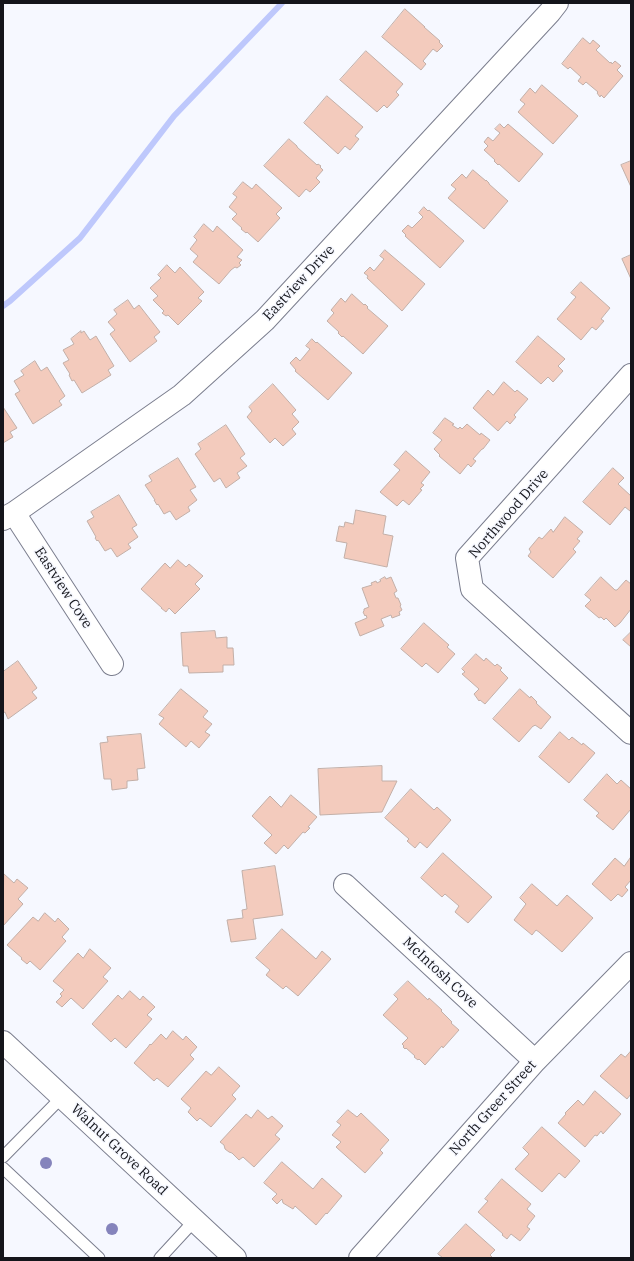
<!DOCTYPE html>
<style>
body{margin:0}
#map{position:relative;width:634px;height:1261px;overflow:hidden;background:#f6f8ff;font-family:"IBM Plex Serif",serif}
canvas{display:block}
.frame{position:absolute;inset:0;border:4px solid #14151b;pointer-events:none}
</style>
<div id="map">
<canvas width="634" height="1261"></canvas>
<div class="frame"></div>
</div>
<script>
const ctx = document.querySelector('canvas').getContext('2d');
ctx.lineJoin = 'round';
function trace(path, color, width, dash) { ctx.strokeStyle = color; ctx.lineWidth = width; ctx.lineCap = dash ? 'butt' : 'round'; ctx.setLineDash(dash || []); ctx.stroke(path); }
function fill(path, color) { ctx.fillStyle = color; ctx.fill(path, 'evenodd'); }
function drawText(font, color, halo, rows, align = 'center') {
  ctx.font = font + ' "IBM Plex Serif",serif'; ctx.lineWidth = 3; ctx.setLineDash([]); ctx.textBaseline = 'middle'; ctx.strokeStyle = halo; ctx.fillStyle = color; for (const [text, x, y, turn = 0] of rows) {
    ctx.save(); ctx.translate(x, y); ctx.rotate((+turn || 0) * Math.PI / 180); ctx.textAlign = isNaN(turn) ? turn : align; if (halo) ctx.strokeText(text, 0, 0); ctx.fillText(text, 0, 0); ctx.restore();
  }
}
trace(new Path2D(`
 M 3,306 L 10,301 L 80,238 L 174,116 L 282,3`), '#bec8fc', 6);
const building = new Path2D(`
 M 405,9 L 425,27 L 424,27 L 440,41 L 439,42 L 443,46 L 437,52 L 433,49 L 423,61 L 426,64 L 421,70 L 382,37 Z
 M 583,38 L 590,44 L 593,40 L 600,46 L 596,50 L 610,63 L 611,62 L 612,64 L 615,61 L 621,66 L 617,70 L 623,76 L 604,98 L 601,95 L 600,97 L 597,93 L 598,92 L 586,82 L 583,85 L 578,81 L 581,77 L 570,67 L 568,69 L 562,64 Z
 M 366,51 L 403,84 L 396,92 L 399,95 L 387,108 L 384,105 L 377,112 L 340,80 Z
 M 542,85 L 578,116 L 553,144 L 518,112 L 525,104 L 520,100 L 530,88 L 535,93 Z
 M 327,96 L 363,127 L 355,136 L 359,139 L 350,150 L 345,146 L 338,154 L 304,123 Z
 M 500,124 L 504,128 L 508,124 L 543,154 L 519,182 L 499,164 L 498,165 L 494,161 L 495,160 L 484,150 L 488,146 L 484,142 L 488,137 L 493,141 L 500,133 L 495,129 Z
 M 289,139 L 297,146 L 297,147 L 317,165 L 318,164 L 321,166 L 320,167 L 323,170 L 316,178 L 320,182 L 310,192 L 306,189 L 299,197 L 264,166 Z
 M 631,161 L 631,187 L 621,165 Z
 M 473,170 L 486,181 L 486,180 L 489,183 L 489,184 L 508,201 L 484,229 L 448,198 L 456,189 L 451,185 L 462,174 L 466,178 Z
 M 243,182 L 252,189 L 256,184 L 282,208 L 276,214 L 280,218 L 258,242 L 247,232 L 246,233 L 241,229 L 242,228 L 232,219 L 237,214 L 229,207 L 237,197 L 233,194 Z
 M 424,207 L 428,211 L 429,210 L 464,241 L 440,268 L 405,236 L 406,235 L 402,231 L 408,225 L 412,228 L 423,217 L 419,213 Z
 M 204,224 L 213,232 L 217,226 L 243,250 L 237,257 L 242,260 L 239,263 L 241,265 L 237,268 L 235,267 L 231,270 L 219,284 L 193,262 L 198,256 L 190,249 L 197,240 L 194,237 Z
 M 385,250 L 425,284 L 402,311 L 367,278 L 368,276 L 364,273 L 370,267 L 374,271 L 384,259 L 380,256 Z
 M 631,255 L 631,279 L 622,259 Z
 M 167,265 L 175,273 L 180,267 L 204,292 L 198,298 L 202,301 L 178,325 L 168,315 L 166,316 L 162,313 L 164,311 L 153,300 L 158,296 L 150,288 L 161,278 L 158,275 Z
 M 581,282 L 610,308 L 601,319 L 604,321 L 596,330 L 592,327 L 581,340 L 557,319 L 576,297 L 571,293 Z
 M 352,294 L 364,305 L 365,304 L 368,307 L 367,308 L 388,326 L 363,354 L 343,336 L 342,337 L 338,333 L 339,332 L 327,321 L 334,313 L 331,310 L 341,298 L 345,302 Z
 M 128,300 L 134,309 L 139,305 L 160,332 L 154,337 L 157,341 L 130,362 L 110,334 L 115,330 L 108,322 L 117,314 L 114,310 Z
 M 81,331 L 81,333 L 84,331 L 90,340 L 96,336 L 114,366 L 108,370 L 111,375 L 82,393 L 74,380 L 72,381 L 69,375 L 70,374 L 63,363 L 69,360 L 63,350 L 74,344 L 71,339 Z
 M 538,336 L 565,359 L 558,366 L 563,371 L 553,382 L 548,377 L 541,384 L 516,362 Z
 M 312,339 L 316,343 L 317,342 L 352,373 L 328,400 L 295,371 L 296,370 L 290,363 L 296,357 L 300,361 L 310,349 L 306,346 Z
 M 35,361 L 41,371 L 47,367 L 65,396 L 59,401 L 62,405 L 33,424 L 15,394 L 20,391 L 14,381 L 24,375 L 21,371 Z
 M 504,382 L 515,392 L 517,390 L 528,399 L 514,415 L 516,417 L 510,424 L 507,421 L 498,431 L 473,408 L 488,390 L 493,395 Z
 M 273,384 L 296,410 L 292,414 L 299,422 L 292,429 L 296,434 L 283,446 L 275,438 L 270,443 L 247,417 L 252,411 L 249,407 Z
 M 3,407 L 17,428 L 10,432 L 13,437 L 3,443 Z
 M 445,418 L 454,424 L 452,425 L 458,429 L 460,427 L 462,429 L 467,424 L 480,435 L 481,433 L 490,440 L 483,449 L 482,449 L 473,459 L 476,461 L 471,467 L 468,464 L 460,474 L 439,456 L 440,455 L 434,449 L 442,440 L 433,433 Z
 M 226,425 L 245,454 L 240,458 L 247,466 L 237,473 L 240,478 L 226,488 L 220,478 L 214,482 L 195,454 L 201,449 L 198,444 Z
 M 406,451 L 430,472 L 421,483 L 424,485 L 420,489 L 422,490 L 409,505 L 403,500 L 397,506 L 380,492 L 400,470 L 394,465 Z
 M 178,458 L 196,487 L 190,490 L 197,500 L 188,507 L 190,511 L 176,520 L 170,511 L 164,514 L 158,504 L 157,505 L 154,500 L 155,500 L 145,485 L 152,481 L 149,476 Z
 M 613,468 L 624,478 L 618,484 L 631,496 L 631,510 L 630,511 L 625,507 L 610,525 L 583,502 Z
 M 119,495 L 137,525 L 132,528 L 138,537 L 128,544 L 131,548 L 117,557 L 111,548 L 105,551 L 98,540 L 97,541 L 95,538 L 96,537 L 87,521 L 94,517 L 91,512 Z
 M 356,510 L 386,516 L 383,534 L 393,536 L 387,567 L 344,558 L 347,543 L 336,541 L 339,526 L 344,527 L 345,522 L 353,524 Z
 M 565,517 L 583,532 L 577,539 L 580,541 L 573,549 L 576,552 L 553,578 L 528,556 L 531,552 L 529,549 L 539,537 L 542,539 L 551,529 L 553,532 Z
 M 178,560 L 186,567 L 189,564 L 203,576 L 195,584 L 200,589 L 175,614 L 169,608 L 166,612 L 161,608 L 162,608 L 141,589 L 165,563 L 170,568 Z
 M 385,577 L 386,579 L 391,577 L 397,591 L 394,593 L 396,598 L 398,598 L 401,605 L 400,606 L 402,610 L 399,612 L 400,615 L 392,618 L 391,615 L 381,619 L 384,626 L 360,636 L 355,623 L 367,618 L 366,615 L 365,616 L 363,612 L 364,611 L 364,609 L 369,607 L 362,588 L 372,585 L 371,583 L 376,581 L 377,583 L 381,581 L 380,580 Z
 M 601,577 L 615,590 L 617,590 L 626,580 L 631,584 L 631,609 L 620,623 L 615,627 L 606,618 L 604,620 L 601,617 L 599,618 L 585,606 L 591,600 L 585,595 Z
 M 424,623 L 449,645 L 447,647 L 455,654 L 438,673 L 426,663 L 422,667 L 401,649 Z
 M 215,631 L 216,638 L 227,637 L 227,648 L 233,648 L 234,665 L 223,665 L 223,672 L 189,673 L 188,666 L 183,666 L 181,633 Z
 M 631,632 L 631,647 L 623,640 Z
 M 476,654 L 484,661 L 486,658 L 495,666 L 497,664 L 502,668 L 500,670 L 508,678 L 485,704 L 480,700 L 479,701 L 474,694 L 479,689 L 462,674 L 465,672 L 462,669 Z
 M 18,661 L 37,688 L 32,692 L 37,698 L 8,719 L 5,712 L 3,713 L 3,672 Z
 M 181,689 L 208,711 L 203,717 L 212,724 L 205,732 L 210,735 L 199,748 L 191,741 L 186,747 L 159,724 L 164,718 L 159,715 Z
 M 520,689 L 530,698 L 531,696 L 537,702 L 536,703 L 551,717 L 541,729 L 535,725 L 534,726 L 533,726 L 519,742 L 493,719 Z
 M 560,732 L 569,740 L 572,737 L 582,745 L 583,743 L 595,753 L 569,783 L 539,757 Z
 M 141,734 L 145,768 L 137,769 L 138,780 L 127,781 L 127,788 L 112,790 L 111,779 L 104,779 L 100,743 L 108,742 L 107,737 Z
 M 382,766 L 382,781 L 397,781 L 382,812 L 320,815 L 318,769 Z
 M 607,774 L 617,784 L 621,780 L 631,789 L 631,809 L 613,830 L 596,816 L 599,813 L 584,800 Z
 M 411,789 L 434,810 L 437,807 L 451,820 L 427,848 L 420,842 L 415,848 L 407,841 L 409,839 L 385,818 Z
 M 291,795 L 317,817 L 308,827 L 310,828 L 305,833 L 303,832 L 288,849 L 284,845 L 276,854 L 264,843 L 272,835 L 252,816 L 270,796 L 281,807 Z
 M 443,853 L 492,897 L 468,923 L 455,912 L 459,906 L 445,894 L 442,897 L 421,878 Z
 M 631,857 L 631,880 L 625,887 L 628,890 L 622,897 L 618,894 L 611,901 L 592,884 L 615,858 L 624,866 Z
 M 275,866 L 283,915 L 253,919 L 256,939 L 231,942 L 227,920 L 243,918 L 242,910 L 247,909 L 242,871 Z
 M 4,874 L 14,883 L 17,879 L 28,888 L 18,899 L 23,904 L 3,926 Z
 M 532,884 L 557,906 L 567,895 L 593,918 L 562,952 L 539,932 L 536,930 L 532,935 L 514,920 L 526,904 L 520,898 Z
 M 45,913 L 55,922 L 58,918 L 69,929 L 62,937 L 66,941 L 40,970 L 30,961 L 27,964 L 21,959 L 22,958 L 7,945 L 33,917 L 38,921 Z
 M 282,929 L 316,959 L 322,951 L 331,959 L 298,996 L 286,986 L 283,989 L 266,975 L 270,970 L 256,958 Z
 M 90,949 L 111,968 L 103,977 L 108,981 L 83,1009 L 71,998 L 62,1007 L 56,1002 L 62,996 L 60,994 L 64,990 L 53,981 L 78,953 L 83,958 Z
 M 408,981 L 428,1000 L 429,998 L 442,1010 L 441,1011 L 452,1022 L 451,1023 L 459,1030 L 443,1048 L 442,1046 L 425,1065 L 419,1059 L 418,1060 L 414,1057 L 415,1056 L 406,1048 L 405,1049 L 403,1047 L 404,1046 L 402,1044 L 408,1038 L 383,1015 L 398,999 L 394,995 Z
 M 130,991 L 140,1000 L 143,996 L 155,1007 L 147,1015 L 152,1019 L 126,1048 L 115,1038 L 111,1042 L 92,1024 L 118,995 L 122,999 Z
 M 173,1031 L 183,1040 L 186,1036 L 197,1047 L 190,1055 L 194,1059 L 168,1087 L 157,1078 L 154,1081 L 134,1063 L 148,1047 L 150,1044 L 151,1045 L 161,1034 L 166,1039 Z
 M 631,1051 L 631,1094 L 627,1099 L 600,1076 L 621,1054 L 625,1057 Z
 M 219,1067 L 240,1086 L 232,1095 L 236,1099 L 211,1127 L 200,1118 L 197,1121 L 188,1112 L 191,1108 L 181,1099 L 206,1071 L 211,1075 Z
 M 595,1091 L 621,1114 L 603,1134 L 601,1131 L 597,1136 L 595,1135 L 585,1147 L 558,1123 L 566,1114 L 565,1113 L 578,1100 L 583,1105 Z
 M 258,1110 L 268,1119 L 272,1116 L 283,1126 L 275,1135 L 280,1139 L 254,1167 L 243,1157 L 239,1160 L 232,1153 L 229,1152 L 225,1149 L 224,1145 L 220,1142 L 246,1114 L 251,1118 Z
 M 348,1110 L 357,1117 L 361,1113 L 389,1140 L 380,1150 L 383,1153 L 365,1173 L 336,1147 L 341,1142 L 332,1135 L 341,1125 L 337,1122 Z
 M 542,1127 L 580,1161 L 565,1178 L 559,1173 L 542,1192 L 515,1169 L 529,1154 L 523,1148 Z
 M 282,1162 L 313,1189 L 322,1178 L 342,1196 L 327,1214 L 326,1213 L 316,1225 L 295,1206 L 293,1209 L 283,1203 L 282,1199 L 277,1204 L 272,1199 L 277,1194 L 264,1183 Z
 M 502,1179 L 531,1204 L 527,1209 L 535,1216 L 528,1225 L 527,1227 L 530,1229 L 520,1241 L 511,1234 L 507,1239 L 502,1235 L 503,1234 L 478,1212 L 488,1201 L 485,1199 Z
 M 466,1224 L 495,1250 L 490,1255 L 493,1258 L 443,1258 L 438,1254 Z`);
fill(building, '#f3cbbd');
trace(building, '#c2afa8', 1);
const lane = new Path2D(`
 M 3,1157 L 62,1097
 M 3,1168 L 99,1258
 M 160,1258 L 195,1220`);
const street = new Path2D(`
 M 631,375 L 467,558 L 472,589 L 631,733
 M 14,513 L 112,664
 M 3,519 L 14,513 L 182,395 L 265,320 L 550,12 L 557,3
 M 345,885 L 535,1061
 M 360,1258 L 535,1061 L 631,963`);
const secondary = new Path2D(`
 M 3,1042 L 235,1258`);
trace(lane, '#7b7e8e', 13);
trace(street, '#7b7e8e', 24);
trace(secondary, '#7b7e8e', 24);
trace(lane, '#fff', 11);
trace(street, '#fff', 22);
trace(secondary, '#fff', 22);
ctx.fillStyle = '#8584bc';
for (const [x, y] of [
 [46,1163],
 [112,1229]
]) { ctx.beginPath(); ctx.arc(x, y, 6, 0, 2 * Math.PI); ctx.fill(); }
drawText('14px', '#14151b', '#f6f8ff', [
 ["Eastview Drive",299,283,-47],
 ["Northwood Drive",509,514,-49],
 ["Eastview Cove",63,588,57],
 ["McIntosh Cove",440,973,43],
 ["North Greer Street",493,1108,-48],
 ["Walnut Grove Road",119,1150,43]
]);
</script>
